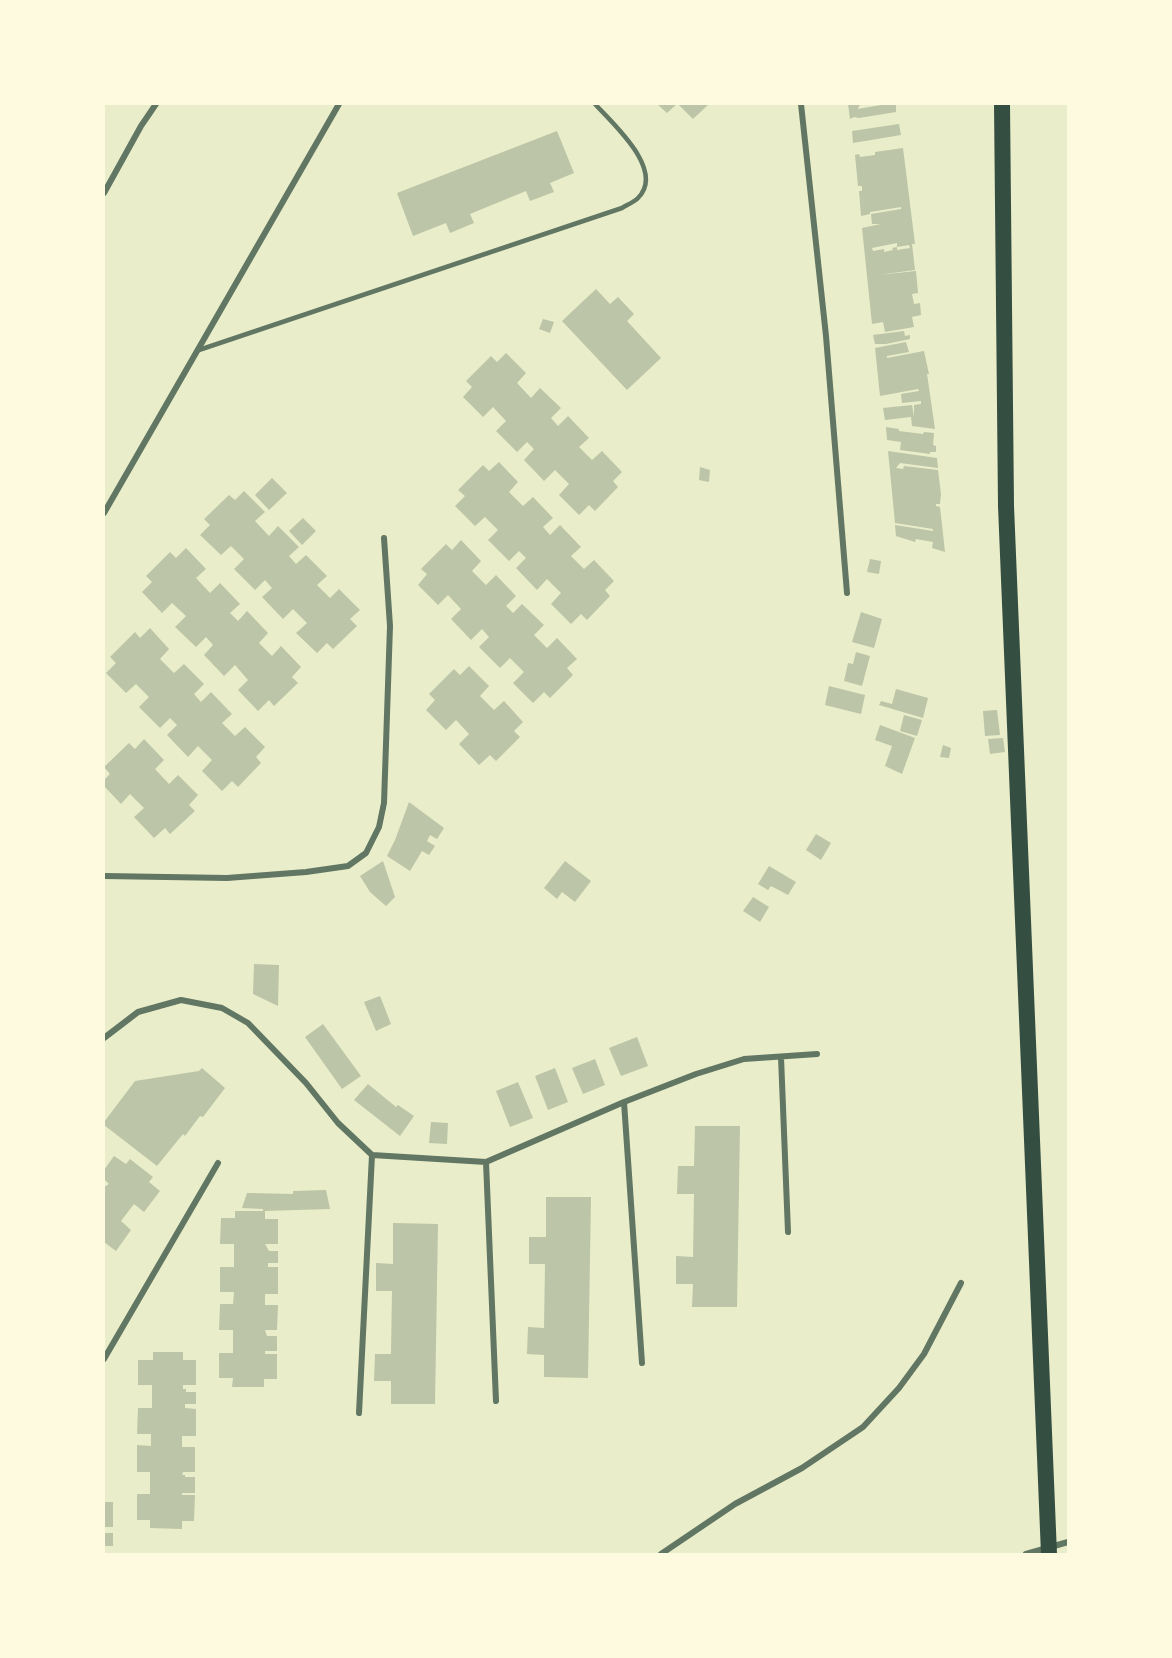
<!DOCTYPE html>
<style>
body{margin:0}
#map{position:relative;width:1172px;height:1658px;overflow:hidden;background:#e9edc9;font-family:Poppins,sans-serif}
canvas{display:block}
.frame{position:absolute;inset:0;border:105px solid #fefae0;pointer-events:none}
</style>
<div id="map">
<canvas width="1172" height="1658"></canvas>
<div class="frame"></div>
</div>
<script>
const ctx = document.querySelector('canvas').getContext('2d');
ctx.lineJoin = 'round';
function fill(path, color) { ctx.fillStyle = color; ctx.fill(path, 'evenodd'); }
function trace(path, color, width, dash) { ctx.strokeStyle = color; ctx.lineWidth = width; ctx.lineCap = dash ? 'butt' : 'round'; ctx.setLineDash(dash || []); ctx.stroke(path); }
fill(new Path2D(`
 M 657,104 L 677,104 L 667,113 Z
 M 678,104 L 709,104 L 693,119 Z
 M 848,104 L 860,104 L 858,109 L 881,105 L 881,104 L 896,104 L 896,112 L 859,118 L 854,117 L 850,119 Z
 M 899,124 L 901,135 L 853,143 L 852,131 Z
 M 557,131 L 574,173 L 550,183 L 554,192 L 530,201 L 526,191 L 470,214 L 474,223 L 450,233 L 446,223 L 413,236 L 397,193 Z
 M 903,148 L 915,244 L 912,244 L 915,270 L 878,275 L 916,271 L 918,293 L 912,294 L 914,304 L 920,303 L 921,315 L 912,317 L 914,327 L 885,332 L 883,322 L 872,324 L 862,228 L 881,224 L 872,224 L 871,214 L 901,209 L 901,207 L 870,212 L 870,214 L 861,216 L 859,191 L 862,191 L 862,186 L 858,186 L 855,155 L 859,154 L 860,157 L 875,155 L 875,152 ZM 897,243 L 897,247 L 909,245 L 910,248 L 897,250 L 897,247 L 892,248 L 893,250 L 884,252 L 884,249 L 873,251 L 872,248 Z
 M 596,289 L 610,304 L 618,297 L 634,314 L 627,321 L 661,358 L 627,390 L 562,321 Z
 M 543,319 L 554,322 L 550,333 L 539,329 Z
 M 904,331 L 905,336 L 910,335 L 910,339 L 886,344 L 875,344 L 873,335 Z
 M 906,342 L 909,352 L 887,356 L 887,358 L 924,351 L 929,374 L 927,374 L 935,429 L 912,426 L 911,417 L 885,420 L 883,408 L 912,405 L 914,417 L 914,405 L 921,404 L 921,401 L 902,403 L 901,394 L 919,391 L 918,389 L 880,396 L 875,348 Z
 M 506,353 L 526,373 L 517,383 L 531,398 L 540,388 L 561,408 L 551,418 L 558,426 L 568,416 L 589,438 L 579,447 L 592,460 L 602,451 L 622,472 L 613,481 L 618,487 L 595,511 L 589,505 L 579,515 L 559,495 L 569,484 L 555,470 L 544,481 L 524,460 L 534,449 L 527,442 L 517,452 L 496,431 L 506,421 L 493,407 L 483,417 L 463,397 L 472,387 L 466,381 L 491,356 L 497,362 Z
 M 886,427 L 899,429 L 899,431 L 923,434 L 924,432 L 934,433 L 933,445 L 936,446 L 936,452 L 930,452 L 930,454 L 900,450 L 901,442 L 887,440 Z
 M 888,451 L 937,458 L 938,468 L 900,463 L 896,468 L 903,469 L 904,466 L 938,470 L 941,494 L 940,504 L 936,504 L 936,506 L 940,507 L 945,552 L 932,548 L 933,542 L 916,539 L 915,542 L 896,536 L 895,525 L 933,531 L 933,529 L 895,523 Z
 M 499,462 L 518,482 L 509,492 L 523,506 L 533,497 L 553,518 L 543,527 L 550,535 L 560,525 L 581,547 L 571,556 L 584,569 L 594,560 L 614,581 L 605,590 L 610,596 L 587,620 L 581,614 L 571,624 L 551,604 L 561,593 L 547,579 L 537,590 L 516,568 L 526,558 L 519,551 L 509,561 L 488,540 L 498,530 L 485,517 L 475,526 L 455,506 L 465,496 L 458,490 L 483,465 L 489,471 Z
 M 700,467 L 710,470 L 709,482 L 699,480 Z
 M 272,478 L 287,493 L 269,510 L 255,495 Z
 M 244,491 L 265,512 L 255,521 L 269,536 L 278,526 L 299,547 L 289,556 L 296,564 L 306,555 L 327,576 L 317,585 L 330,598 L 339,589 L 360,610 L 350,619 L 357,626 L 333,649 L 327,643 L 317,653 L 296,633 L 307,623 L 293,609 L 283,619 L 262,597 L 272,588 L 265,580 L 255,590 L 234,569 L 244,559 L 231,546 L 221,555 L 200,535 L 210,525 L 204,519 L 229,495 L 235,500 Z
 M 303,518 L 316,531 L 302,545 L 289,531 Z
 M 461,540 L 481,561 L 472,571 L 486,585 L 496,575 L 516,596 L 506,606 L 513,613 L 522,604 L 544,625 L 534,635 L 547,648 L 557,638 L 577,659 L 567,668 L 573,675 L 550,698 L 544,692 L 533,703 L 513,683 L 524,672 L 510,658 L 500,668 L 479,647 L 489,637 L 482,629 L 471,640 L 451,619 L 461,609 L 448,595 L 438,605 L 418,585 L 427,574 L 421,569 L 446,544 L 452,550 Z
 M 186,548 L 206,569 L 196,578 L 210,593 L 220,583 L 240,604 L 230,613 L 238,621 L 247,611 L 268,633 L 259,643 L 272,656 L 281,646 L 301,667 L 292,677 L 298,683 L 274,706 L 269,700 L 258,711 L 238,690 L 248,680 L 235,665 L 224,676 L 204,655 L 213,645 L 206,637 L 196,647 L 175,627 L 186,616 L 172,603 L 162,613 L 142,592 L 152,582 L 146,576 L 170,552 L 176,558 Z
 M 870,559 L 881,561 L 879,574 L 867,572 Z
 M 861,612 L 882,619 L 874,648 L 852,642 Z
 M 150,628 L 169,649 L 160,659 L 174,673 L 184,664 L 204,684 L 194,694 L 201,702 L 211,692 L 232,714 L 222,723 L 235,736 L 245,727 L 265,747 L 256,757 L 261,763 L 238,787 L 232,781 L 222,791 L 202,771 L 212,760 L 198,746 L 188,757 L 167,735 L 177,725 L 170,718 L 160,728 L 139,707 L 149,697 L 136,684 L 126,693 L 106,673 L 116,663 L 110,657 L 135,632 L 140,638 Z
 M 856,652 L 870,656 L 862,686 L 844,681 L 848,663 L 853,664 Z
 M 469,666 L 489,686 L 480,696 L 494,710 L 504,701 L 523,722 L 514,731 L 520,737 L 496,761 L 490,755 L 479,765 L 459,744 L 469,734 L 456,720 L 446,730 L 426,710 L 435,700 L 429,694 L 454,669 L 460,675 Z
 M 829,686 L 865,695 L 861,714 L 825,705 Z
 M 896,689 L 928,698 L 923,718 L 879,705 L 881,701 L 892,704 Z
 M 997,710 L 1000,735 L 985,736 L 983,711 Z
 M 904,715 L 922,720 L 917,736 L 900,731 Z
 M 880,725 L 915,738 L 902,774 L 885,766 L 892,746 L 875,740 Z
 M 1003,738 L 1005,752 L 990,754 L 988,739 Z
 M 144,739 L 164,760 L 155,769 L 169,784 L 178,775 L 198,795 L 189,805 L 195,811 L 170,834 L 165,828 L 154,838 L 134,817 L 144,808 L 130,794 L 121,804 L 104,786 L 104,780 L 110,774 L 104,767 L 129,743 L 135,749 Z
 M 943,745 L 951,748 L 949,758 L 940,757 Z
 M 409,802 L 444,828 L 437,839 L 430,835 L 427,841 L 435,846 L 429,855 L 422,851 L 410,871 L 387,856 L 395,840 Z
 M 816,834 L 831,843 L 821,860 L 806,850 Z
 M 383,861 L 395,897 L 386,906 L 370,892 L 360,876 Z
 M 565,861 L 591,881 L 575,902 L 562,892 L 557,899 L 544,888 Z
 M 769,866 L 796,882 L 788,895 L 771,886 L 768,890 L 758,884 Z
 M 753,897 L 769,907 L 760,922 L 743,911 Z
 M 254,964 L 279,965 L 278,1006 L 253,994 Z
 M 380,996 L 391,1024 L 376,1031 L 364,1002 Z
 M 323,1024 L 361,1076 L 342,1089 L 305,1037 Z
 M 637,1037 L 648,1066 L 621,1076 L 609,1048 Z
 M 595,1059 L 605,1085 L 583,1094 L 572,1068 Z
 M 202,1068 L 225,1088 L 203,1117 L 200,1116 L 185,1136 L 183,1134 L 157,1166 L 104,1125 L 104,1122 L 135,1081 L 199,1071 Z
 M 555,1068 L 568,1102 L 548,1110 L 535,1076 Z
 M 518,1082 L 533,1118 L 510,1127 L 496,1091 Z
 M 368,1084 L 396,1107 L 398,1105 L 414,1116 L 400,1136 L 354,1100 Z
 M 431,1122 L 448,1123 L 447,1144 L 429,1143 Z
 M 695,1126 L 740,1126 L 737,1307 L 692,1307 L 693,1284 L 676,1284 L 676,1256 L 693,1257 L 694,1194 L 677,1194 L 678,1166 L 694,1166 Z
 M 114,1156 L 126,1164 L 130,1159 L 153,1177 L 149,1182 L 160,1191 L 144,1212 L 134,1204 L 121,1221 L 131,1230 L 116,1251 L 104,1242 L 104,1187 L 109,1184 L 104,1179 L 104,1170 Z
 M 326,1190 L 330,1209 L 263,1211 L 265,1211 L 265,1219 L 278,1219 L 278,1244 L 265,1244 L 269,1251 L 278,1251 L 278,1263 L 268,1263 L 268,1267 L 278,1267 L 278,1294 L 265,1294 L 265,1305 L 278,1305 L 277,1330 L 265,1330 L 267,1336 L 277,1336 L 277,1351 L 265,1351 L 265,1354 L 277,1354 L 277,1379 L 264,1379 L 264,1387 L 232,1387 L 233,1378 L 219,1378 L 219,1353 L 233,1353 L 233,1330 L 219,1330 L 220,1304 L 233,1304 L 234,1292 L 220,1292 L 220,1267 L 234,1267 L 234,1244 L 220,1244 L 221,1218 L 235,1218 L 235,1211 L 263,1211 L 263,1209 L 242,1208 L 247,1193 L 293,1194 L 293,1191 Z
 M 546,1197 L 591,1197 L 588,1378 L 544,1377 L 544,1355 L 527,1354 L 528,1327 L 544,1328 L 545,1264 L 529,1264 L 529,1237 L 546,1237 Z
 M 393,1223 L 438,1224 L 435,1404 L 391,1404 L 391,1381 L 374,1381 L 375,1354 L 391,1354 L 392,1291 L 376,1291 L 376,1263 L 393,1264 Z
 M 153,1352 L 183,1352 L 183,1360 L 196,1360 L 196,1385 L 183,1385 L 183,1389 L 186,1389 L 186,1392 L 196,1392 L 196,1404 L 185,1404 L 185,1408 L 196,1409 L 196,1436 L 182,1436 L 182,1447 L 195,1447 L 195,1472 L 183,1472 L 182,1475 L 185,1475 L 185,1477 L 195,1477 L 195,1493 L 182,1493 L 182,1495 L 195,1495 L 194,1521 L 182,1521 L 182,1529 L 150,1528 L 150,1520 L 137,1520 L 137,1494 L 150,1494 L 150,1472 L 137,1472 L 137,1445 L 151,1446 L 151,1434 L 137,1434 L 138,1408 L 152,1408 L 152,1385 L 138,1385 L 138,1360 L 153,1360 Z
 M 104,1502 L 113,1502 L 113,1527 L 104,1527 Z
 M 104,1533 L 113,1533 L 113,1546 L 104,1546 Z`), '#bcc5a7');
trace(new Path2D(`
 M 199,350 L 622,208 C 627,205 634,202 638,198 C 666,170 612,123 595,104`), '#617663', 4.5);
trace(new Path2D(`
 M 801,104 L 826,336 L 847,593
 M 104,193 L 141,126 L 156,104
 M 104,513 L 339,104
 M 104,876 L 227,878 L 306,872 L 348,866 L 366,853 L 379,827 L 384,803 L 390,626 L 384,538
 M 104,1038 L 138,1012 L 181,1000 L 222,1008 L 248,1023 L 306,1083 L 338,1123 L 372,1155 L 486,1162 L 624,1102 L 696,1074 L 744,1059 L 817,1054
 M 781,1057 L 788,1232
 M 624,1102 L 642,1363
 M 486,1162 L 496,1401
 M 104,1359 L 218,1163
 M 359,1413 L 372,1155
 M 661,1554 L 735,1504 L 802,1468 L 863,1427 L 899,1388 L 924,1354 L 961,1283
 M 1026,1554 L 1068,1542`), '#617663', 6);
trace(new Path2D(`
 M 1002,104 L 1006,506 L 1049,1554`), '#344e41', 16);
</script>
